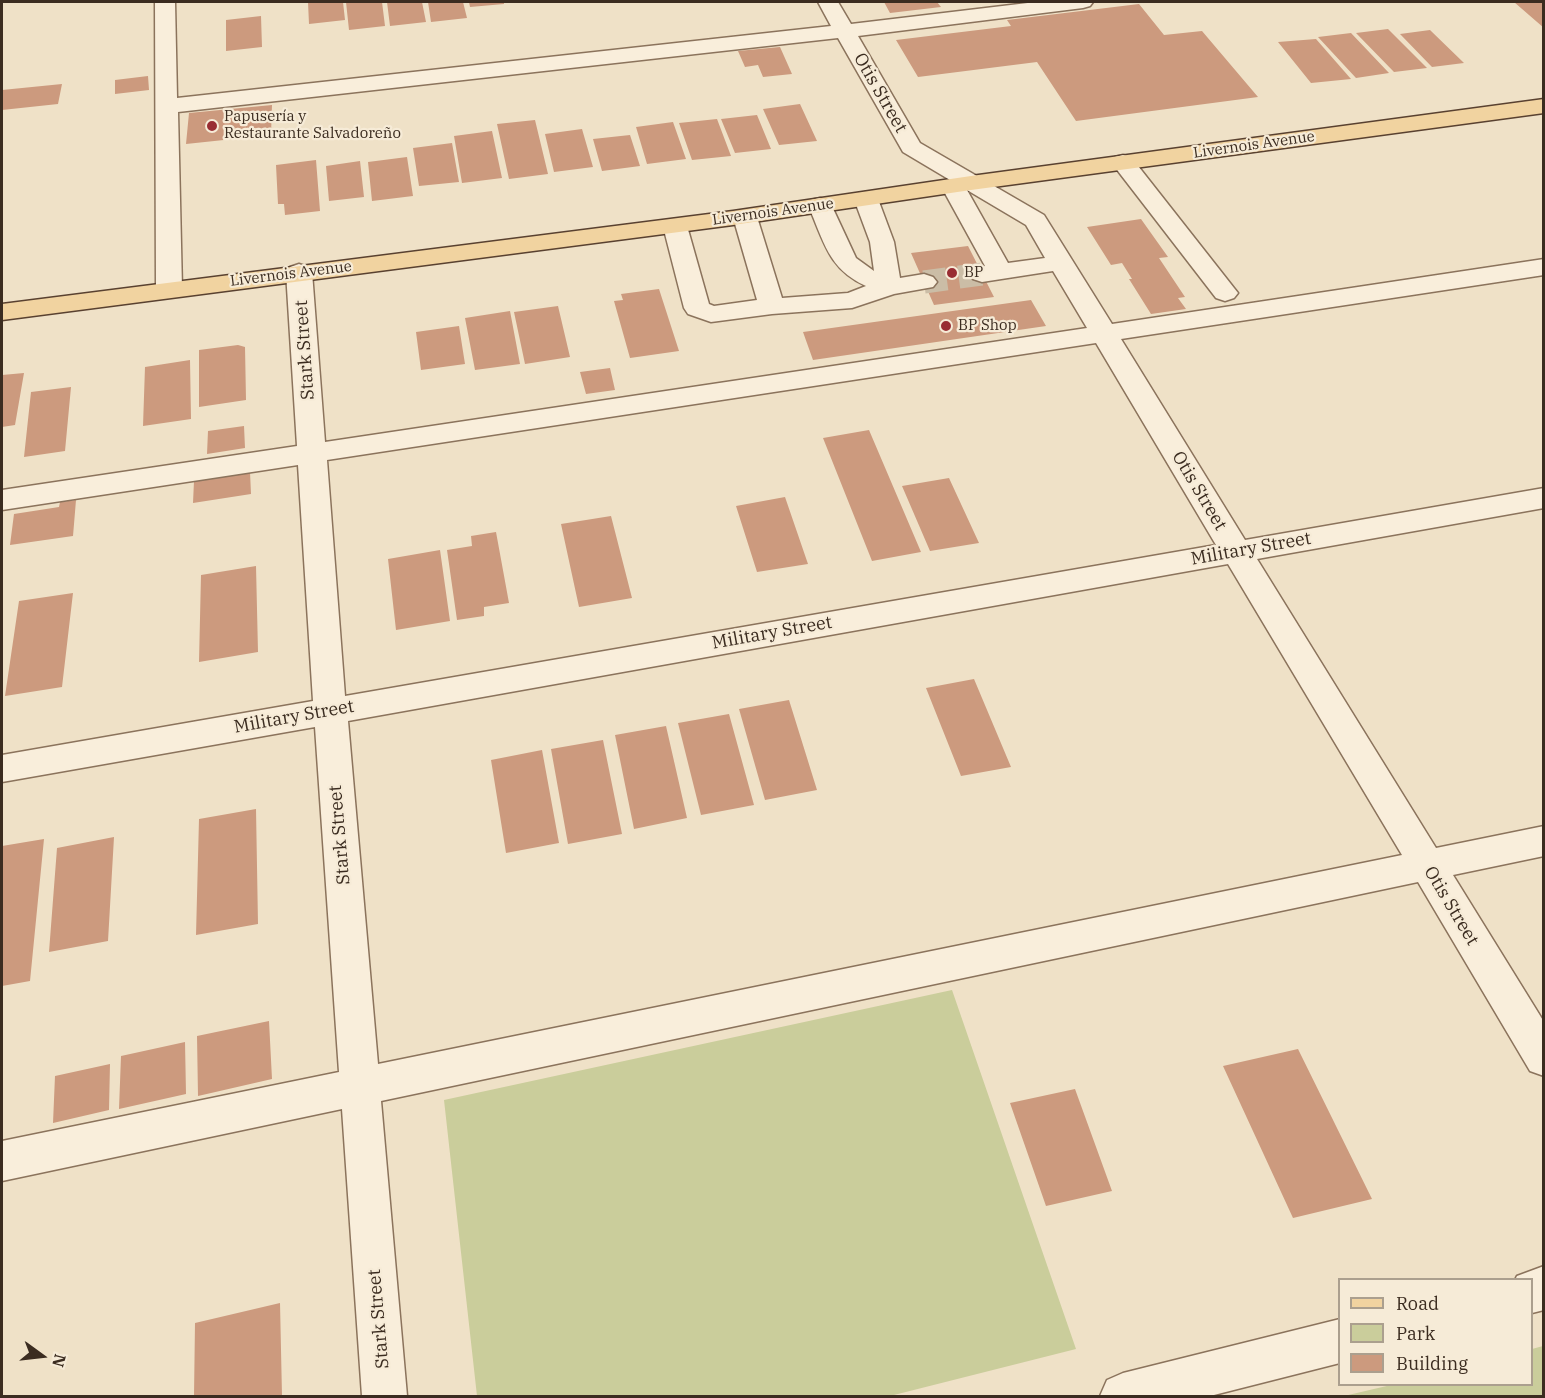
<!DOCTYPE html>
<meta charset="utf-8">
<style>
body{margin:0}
#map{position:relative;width:1545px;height:1398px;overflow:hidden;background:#efe1c7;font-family:"IBM Plex Serif",serif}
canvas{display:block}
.frame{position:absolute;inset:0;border:3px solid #3b2c20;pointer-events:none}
.legend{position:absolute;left:1338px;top:1278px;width:195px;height:108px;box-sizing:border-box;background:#f6ebd7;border:2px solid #ab9f8e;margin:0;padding:8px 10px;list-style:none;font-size:18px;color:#3b2c20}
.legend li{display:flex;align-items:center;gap:12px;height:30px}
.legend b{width:30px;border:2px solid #ab9f8e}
.north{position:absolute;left:12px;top:1326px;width:60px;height:60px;-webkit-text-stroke:4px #f6ebd7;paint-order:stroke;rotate:105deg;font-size:16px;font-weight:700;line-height:24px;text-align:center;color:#3b2c20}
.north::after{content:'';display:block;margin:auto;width:21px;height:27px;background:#3b2c20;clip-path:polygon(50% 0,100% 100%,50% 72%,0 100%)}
</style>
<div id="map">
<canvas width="1545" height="1398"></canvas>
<div class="frame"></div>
<ul class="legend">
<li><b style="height:8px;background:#f1d3a0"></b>Road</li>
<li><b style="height:16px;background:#cacd9b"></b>Park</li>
<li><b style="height:16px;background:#cc9a7e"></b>Building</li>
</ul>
<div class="north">N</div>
</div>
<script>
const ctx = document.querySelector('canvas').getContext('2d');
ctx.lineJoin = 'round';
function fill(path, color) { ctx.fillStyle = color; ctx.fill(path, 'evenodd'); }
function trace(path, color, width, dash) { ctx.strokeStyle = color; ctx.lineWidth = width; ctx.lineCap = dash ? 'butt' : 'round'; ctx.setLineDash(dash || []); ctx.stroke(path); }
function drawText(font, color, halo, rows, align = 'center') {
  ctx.font = font + ' "IBM Plex Serif",serif'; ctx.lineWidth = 4.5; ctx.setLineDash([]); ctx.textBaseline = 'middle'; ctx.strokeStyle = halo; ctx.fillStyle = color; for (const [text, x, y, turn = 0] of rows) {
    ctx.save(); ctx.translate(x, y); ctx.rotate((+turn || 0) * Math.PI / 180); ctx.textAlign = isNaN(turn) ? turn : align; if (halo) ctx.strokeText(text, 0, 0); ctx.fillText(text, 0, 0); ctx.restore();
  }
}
fill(new Path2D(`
 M 952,990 L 1076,1349 L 890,1396 L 477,1396 L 444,1100 Z
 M 1543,1346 L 1543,1396 L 1344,1396 L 1391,1385 L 1532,1384 L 1532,1349 Z`), '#cacd9b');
fill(new Path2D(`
 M 308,2 L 343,2 L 345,20 L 309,24 Z
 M 346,2 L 382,2 L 385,26 L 349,30 Z
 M 387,2 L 422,2 L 426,22 L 390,26 Z
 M 428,2 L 463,2 L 467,18 L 431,22 Z
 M 469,2 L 504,2 L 504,4 L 470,7 Z
 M 884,2 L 937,2 L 941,7 L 890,13 Z
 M 1514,2 L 1544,2 L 1544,28 Z
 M 1139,4 L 1164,35 L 1202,31 L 1258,97 L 1076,121 L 1037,62 L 918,77 L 896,40 L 1011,26 L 1007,20 Z
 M 261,16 L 262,47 L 226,51 L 226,20 Z
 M 1388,29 L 1427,68 L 1394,72 L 1356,33 Z
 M 1430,30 L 1464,63 L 1432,67 L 1400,34 Z
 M 1351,33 L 1389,73 L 1356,78 L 1318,37 Z
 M 1316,39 L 1351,79 L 1311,83 L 1278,42 Z
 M 780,47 L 792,74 L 763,77 L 758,65 L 745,67 L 738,51 Z
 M 148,76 L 149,90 L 115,94 L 115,80 Z
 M 62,84 L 58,104 L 2,110 L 2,90 Z
 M 800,104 L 817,141 L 779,145 L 763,109 Z
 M 272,105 L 271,135 L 186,144 L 189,113 Z
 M 757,115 L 771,149 L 735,153 L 721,119 Z
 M 717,119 L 731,156 L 692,160 L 679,123 Z
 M 535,120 L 548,174 L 509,179 L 497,124 Z
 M 673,122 L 686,159 L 647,164 L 636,127 Z
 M 582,129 L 593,167 L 554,172 L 545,134 Z
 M 492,131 L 502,178 L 462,183 L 454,136 Z
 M 630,135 L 640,166 L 602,171 L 593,139 Z
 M 452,143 L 459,182 L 419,186 L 413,148 Z
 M 407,157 L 413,196 L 372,201 L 368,162 Z
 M 316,160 L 320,211 L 285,215 L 284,204 L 278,204 L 276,165 Z
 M 360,161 L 364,197 L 329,201 L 326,166 Z
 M 1141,219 L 1168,257 L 1159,258 L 1185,297 L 1178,298 L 1186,309 L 1151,314 L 1129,279 L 1132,279 L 1122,263 L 1111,265 L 1087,227 Z
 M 968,246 L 994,297 L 934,305 L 911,253 Z
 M 659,289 L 679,351 L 630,358 L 614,301 L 623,300 L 621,294 Z
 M 1031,300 L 1046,326 L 813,360 L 803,332 Z
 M 558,306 L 570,357 L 525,364 L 514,312 Z
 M 510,311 L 520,364 L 475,370 L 465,318 Z
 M 459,326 L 465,364 L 421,370 L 416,332 Z
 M 238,345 L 245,347 L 246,400 L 199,407 L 199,350 Z
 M 190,360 L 191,419 L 143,426 L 145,367 Z
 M 610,368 L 615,390 L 586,394 L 580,372 Z
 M 24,373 L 15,425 L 2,427 L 2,375 Z
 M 71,387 L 65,451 L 24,457 L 31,392 Z
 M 244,426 L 245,448 L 207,454 L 208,431 Z
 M 869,430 L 921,552 L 872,561 L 823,438 Z
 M 250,472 L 251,494 L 193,503 L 194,481 Z
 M 949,478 L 979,543 L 930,551 L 902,486 Z
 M 785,497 L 808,564 L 757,572 L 736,506 Z
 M 76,500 L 73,536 L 10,545 L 14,514 L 59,507 L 60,502 Z
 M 611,516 L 632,598 L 579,607 L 561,524 Z
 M 496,532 L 509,603 L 484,607 L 484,616 L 457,620 L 447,550 L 472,546 L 471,536 Z
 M 440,550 L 450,621 L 396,630 L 388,559 Z
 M 256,566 L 258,652 L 199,662 L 201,575 Z
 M 73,593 L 62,687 L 5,696 L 19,601 Z
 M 974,679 L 1011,767 L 961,776 L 926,688 Z
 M 789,700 L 817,790 L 765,800 L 739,709 Z
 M 729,714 L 754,805 L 701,815 L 678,723 Z
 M 666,726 L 687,818 L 634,829 L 615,735 Z
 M 603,740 L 622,834 L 568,844 L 551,749 Z
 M 542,750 L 559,843 L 506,853 L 491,760 Z
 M 256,809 L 258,924 L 196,935 L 199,819 Z
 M 114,837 L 108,941 L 49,952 L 57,848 Z
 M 44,839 L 30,981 L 2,986 L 2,846 Z
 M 269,1021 L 272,1079 L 198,1096 L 197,1036 Z
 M 185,1042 L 186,1094 L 119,1109 L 121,1056 Z
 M 1298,1049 L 1372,1199 L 1293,1218 L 1223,1066 Z
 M 110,1064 L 109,1110 L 53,1123 L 55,1076 Z
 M 1075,1089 L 1112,1191 L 1046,1206 L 1010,1103 Z
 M 280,1303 L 282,1396 L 194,1396 L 195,1323 Z`), '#cc9a7e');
trace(new Path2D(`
 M 924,282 L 982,274`), '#cbbda6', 23, [23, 12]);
const minor = new Path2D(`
 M 155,2 L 175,2 L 177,98 L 831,26 L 818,2 L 838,2 L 851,24 L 1036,2 L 1093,2 L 1090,6 L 1083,8 L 858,36 L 920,143 L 1044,215 L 1112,324 L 1544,259 L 1544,275 L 1121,339 L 1245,540 L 1544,488 L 1544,508 L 1257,559 L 1436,848 L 1544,826 L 1544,856 L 1453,875 L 1544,1022 L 1544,1076 L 1530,1071 L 1418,882 L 381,1101 L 407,1396 L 362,1396 L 342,1109 L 2,1181 L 2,1141 L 339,1072 L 315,727 L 2,782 L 2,755 L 313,701 L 298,465 L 2,510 L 2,490 L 297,446 L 286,272 L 290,267 L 299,264 L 308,267 L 312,272 L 325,442 L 1087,328 L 1053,271 L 982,282 L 973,279 L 969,274 L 973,269 L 985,266 L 941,186 L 945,181 L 950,180 L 903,152 L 838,38 L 178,112 L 182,289 L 178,294 L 169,297 L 160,294 L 156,289 ZM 967,190 L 1026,225 L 1045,258 L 1008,263 ZM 1096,343 L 1216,545 L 345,696 L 327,460 ZM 1228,564 L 1402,855 L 378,1064 L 348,721 Z
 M 1123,155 L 1131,157 L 1234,288 L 1238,293 L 1234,298 L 1225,301 L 1216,298 L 1111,162 L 1115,157 Z
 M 866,192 L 875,194 L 878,199 L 894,242 L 900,278 L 924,274 L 933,277 L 937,282 L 933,287 L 894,294 L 852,308 L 772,314 L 711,322 L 688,314 L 684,308 L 663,226 L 666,221 L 675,219 L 684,221 L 687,226 L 709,304 L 714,306 L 757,300 L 733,217 L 736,212 L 745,210 L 754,212 L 757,217 L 782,298 L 848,293 L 866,286 C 828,269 824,241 808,205 L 811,200 L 820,198 L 829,200 L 856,258 L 874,271 L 870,242 L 854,199 L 857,194 Z
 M 1544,1266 L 1544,1310 L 1532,1313 L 1532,1280 L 1515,1280 L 1517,1276 Z
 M 1340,1319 L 1340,1363 L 1210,1396 L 1100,1396 L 1107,1380 L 1123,1373 Z`);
const major = new Path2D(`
 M 1544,99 L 1544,113 L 971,190 L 733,225 L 2,320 L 2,304 L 733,211 L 971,176 Z`);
trace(minor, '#8b735c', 3);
trace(major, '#594130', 3);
fill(minor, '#f9eedb');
fill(major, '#f1d3a0');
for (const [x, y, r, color] of [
 [212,126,6,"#992d33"],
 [952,273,6,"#992d33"],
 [946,326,6,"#992d33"]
]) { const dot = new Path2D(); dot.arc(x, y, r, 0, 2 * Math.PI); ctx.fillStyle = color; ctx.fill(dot); trace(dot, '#f6ebd7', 2); }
drawText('15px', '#3b2c20', '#f6ebd7', [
 ["Papusería y",224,117],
 ["Restaurante Salvadoreño",224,134],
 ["BP",964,273],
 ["BP Shop",958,326]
], 'left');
drawText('15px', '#3b2c20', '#f6ebd7', [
 ["Livernois Avenue",1254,145,-8],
 ["Livernois Avenue",773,212,-8],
 ["Livernois Avenue",291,274,-7]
]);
drawText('18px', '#3b2c20', '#f6ebd7', [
 ["Otis Street",880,93,60],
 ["Stark Street",305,350,-94],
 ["Otis Street",1199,491,59],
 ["Military Street",1251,549,-10],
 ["Military Street",772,633,-10],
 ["Military Street",294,717,-10],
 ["Stark Street",340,835,-95],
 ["Otis Street",1451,906,59],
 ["Stark Street",379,1319,-95]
]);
</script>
